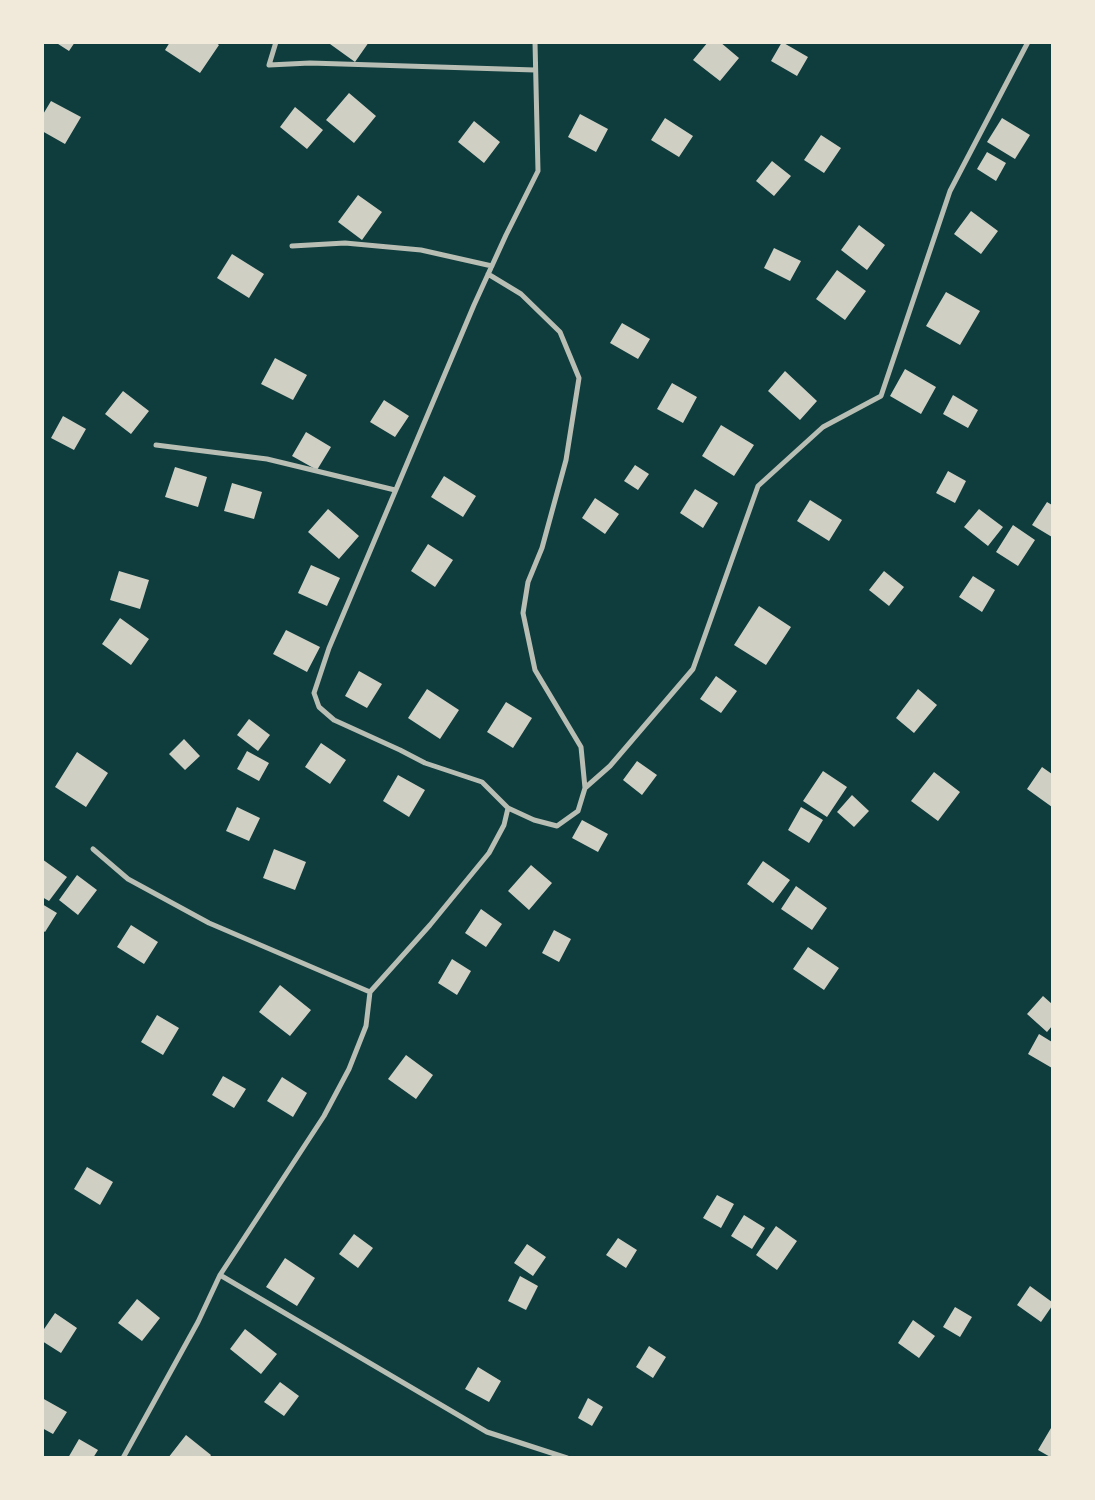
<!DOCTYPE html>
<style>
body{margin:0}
#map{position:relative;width:1095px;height:1500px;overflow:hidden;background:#0f3d3e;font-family:Commissioner,sans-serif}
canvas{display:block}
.frame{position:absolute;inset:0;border:44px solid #f1e9da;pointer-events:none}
</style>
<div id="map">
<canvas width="1095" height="1500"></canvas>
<div class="frame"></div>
</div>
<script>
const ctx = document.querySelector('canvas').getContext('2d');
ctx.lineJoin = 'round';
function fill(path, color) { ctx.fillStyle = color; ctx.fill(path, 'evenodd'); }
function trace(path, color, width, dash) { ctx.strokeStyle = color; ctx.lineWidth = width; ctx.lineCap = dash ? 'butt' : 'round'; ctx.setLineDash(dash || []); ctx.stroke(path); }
fill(new Path2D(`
 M 55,42 L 75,42 L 69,51 Z
 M 170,42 L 215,42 L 219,45 L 200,73 L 165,50 Z
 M 332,42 L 369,42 L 355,62 L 330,44 Z
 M 708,42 L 720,42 L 739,58 L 720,81 L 693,60 Z
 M 782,42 L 808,57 L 797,76 L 771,61 Z
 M 349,93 L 376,116 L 354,143 L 326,120 Z
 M 51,101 L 81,117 L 65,144 L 42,131 L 42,116 Z
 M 295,107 L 323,130 L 307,149 L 280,127 Z
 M 580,114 L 608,129 L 596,152 L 568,137 Z
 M 665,118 L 693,136 L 679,157 L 651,140 Z
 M 1002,118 L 1030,135 L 1015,159 L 987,142 Z
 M 474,121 L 500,142 L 484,163 L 458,142 Z
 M 821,135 L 841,148 L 824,173 L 804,160 Z
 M 987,152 L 1006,163 L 996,181 L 977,169 Z
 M 772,161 L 791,176 L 774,196 L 756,181 Z
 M 358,195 L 382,212 L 362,240 L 338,222 Z
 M 971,211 L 998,231 L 981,254 L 954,234 Z
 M 859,225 L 885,245 L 867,270 L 841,250 Z
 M 774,248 L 801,261 L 790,281 L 764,268 Z
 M 232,254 L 264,274 L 249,298 L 217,278 Z
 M 837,270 L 866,291 L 845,320 L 816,299 Z
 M 946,292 L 980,311 L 960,345 L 926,326 Z
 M 622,323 L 650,339 L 638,359 L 610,343 Z
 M 275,358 L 307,375 L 293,400 L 261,384 Z
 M 905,369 L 936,387 L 921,414 L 890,396 Z
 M 785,371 L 817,401 L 800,420 L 768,391 Z
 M 672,383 L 697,397 L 683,423 L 657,409 Z
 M 123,391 L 149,411 L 131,434 L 105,414 Z
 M 953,395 L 978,410 L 968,428 L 943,414 Z
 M 384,400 L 409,416 L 395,437 L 370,422 Z
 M 63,416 L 86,429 L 74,450 L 51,438 Z
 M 721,425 L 754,445 L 734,476 L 702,456 Z
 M 306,432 L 331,447 L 317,470 L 292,456 Z
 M 635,465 L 649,474 L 638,490 L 624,481 Z
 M 175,467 L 207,477 L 198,507 L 165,497 Z
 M 948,471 L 966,481 L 955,503 L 936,493 Z
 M 444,476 L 476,496 L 463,517 L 431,497 Z
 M 232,483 L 262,492 L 254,519 L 224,511 Z
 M 695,489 L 718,503 L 703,528 L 680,513 Z
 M 595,498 L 619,514 L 605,534 L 582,518 Z
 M 810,500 L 842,520 L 829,541 L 797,521 Z
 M 1047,502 L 1052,505 L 1052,537 L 1032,525 Z
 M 328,509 L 359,536 L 339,559 L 308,532 Z
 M 979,509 L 1003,527 L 988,546 L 964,527 Z
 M 1013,525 L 1035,540 L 1018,566 L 996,552 Z
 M 428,544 L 453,560 L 435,587 L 411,571 Z
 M 311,565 L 340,578 L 327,606 L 298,593 Z
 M 119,571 L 149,580 L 140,609 L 110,600 Z
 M 884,571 L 904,587 L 889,606 L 869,590 Z
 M 973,576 L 995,590 L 982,612 L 959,597 Z
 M 759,606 L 791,627 L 766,665 L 734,645 Z
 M 120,618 L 149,639 L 131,665 L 102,644 Z
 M 286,630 L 320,647 L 307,672 L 273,654 Z
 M 359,671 L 382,684 L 367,708 L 345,696 Z
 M 716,676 L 737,691 L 721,713 L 700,699 Z
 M 427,689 L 459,710 L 440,739 L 408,718 Z
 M 918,689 L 937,705 L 914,733 L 896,718 Z
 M 506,702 L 532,718 L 513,748 L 487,732 Z
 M 249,719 L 270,735 L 258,751 L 237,735 Z
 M 184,739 L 200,756 L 185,770 L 169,754 Z
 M 321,743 L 346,760 L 330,784 L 305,767 Z
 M 247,751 L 269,763 L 259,781 L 237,769 Z
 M 77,752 L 108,773 L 86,807 L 55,787 Z
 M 637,761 L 657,775 L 642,795 L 623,780 Z
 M 1042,767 L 1052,774 L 1052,807 L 1027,789 Z
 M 823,771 L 847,787 L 827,817 L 803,801 Z
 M 934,772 L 960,792 L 938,821 L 911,801 Z
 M 398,775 L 425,790 L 409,817 L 383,801 Z
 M 852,795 L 869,811 L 854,827 L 837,812 Z
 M 237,807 L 260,818 L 249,841 L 226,831 Z
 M 801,807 L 823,820 L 809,843 L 788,830 Z
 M 582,820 L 608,834 L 598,852 L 572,838 Z
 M 274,849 L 306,862 L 295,890 L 263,878 Z
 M 42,859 L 67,877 L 49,901 L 42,897 Z
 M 763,861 L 790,880 L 773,903 L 747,884 Z
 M 531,865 L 552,883 L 529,910 L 508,891 Z
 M 77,875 L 97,890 L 78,915 L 59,900 Z
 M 796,886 L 827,908 L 812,930 L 781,909 Z
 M 42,904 L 57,913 L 45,932 L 42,930 Z
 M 481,909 L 502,924 L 486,947 L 465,933 Z
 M 131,925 L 158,942 L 144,964 L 117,947 Z
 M 554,930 L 571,939 L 559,962 L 542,953 Z
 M 808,947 L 839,968 L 824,990 L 793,969 Z
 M 452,959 L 471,971 L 457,995 L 438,983 Z
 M 280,985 L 311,1010 L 290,1036 L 259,1012 Z
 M 1043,996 L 1052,1004 L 1052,1026 L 1047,1032 L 1027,1014 Z
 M 157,1015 L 179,1028 L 163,1055 L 141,1042 Z
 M 1039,1034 L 1052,1042 L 1052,1068 L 1028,1054 Z
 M 406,1055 L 433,1075 L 416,1099 L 388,1079 Z
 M 223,1076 L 246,1089 L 234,1108 L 212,1095 Z
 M 282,1077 L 307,1093 L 293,1117 L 267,1101 Z
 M 87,1167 L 113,1182 L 100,1205 L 74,1189 Z
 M 717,1195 L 734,1204 L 721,1228 L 703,1218 Z
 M 744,1215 L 765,1228 L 752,1249 L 731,1236 Z
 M 776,1226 L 797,1241 L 777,1270 L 756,1255 Z
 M 354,1234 L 373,1248 L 358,1268 L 339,1254 Z
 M 618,1238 L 637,1250 L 626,1268 L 606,1255 Z
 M 527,1244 L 546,1257 L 533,1276 L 514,1263 Z
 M 285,1258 L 315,1278 L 297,1306 L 266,1287 Z
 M 520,1276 L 538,1286 L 526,1310 L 508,1301 Z
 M 1030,1286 L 1052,1302 L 1052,1306 L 1041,1322 L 1017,1305 Z
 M 137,1299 L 160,1318 L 142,1341 L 118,1323 Z
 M 955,1307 L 972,1317 L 960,1337 L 943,1327 Z
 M 55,1313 L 77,1328 L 61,1353 L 42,1341 L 42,1332 Z
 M 913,1320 L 935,1336 L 919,1358 L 898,1343 Z
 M 245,1329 L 277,1354 L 261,1374 L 230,1349 Z
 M 649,1346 L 666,1357 L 653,1378 L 636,1367 Z
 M 478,1367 L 501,1381 L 489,1402 L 465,1389 Z
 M 280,1382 L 299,1396 L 284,1416 L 264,1402 Z
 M 42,1398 L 67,1412 L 53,1434 L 42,1428 Z
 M 588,1398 L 603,1407 L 592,1426 L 578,1418 Z
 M 1051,1428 L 1052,1429 L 1052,1458 L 1038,1450 Z
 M 186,1435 L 211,1455 L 209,1458 L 168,1458 Z
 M 79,1439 L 98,1450 L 93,1458 L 68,1458 Z`), '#cfcfc3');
trace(new Path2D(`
 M 276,42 L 269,65 L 310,63 L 535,70
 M 292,246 L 345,243 L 421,250 L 492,266
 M 488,274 L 521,294 L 560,332 L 579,378 L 566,460 L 542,548 L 528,582 L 523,613 L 535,670 L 581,747 L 585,788 L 578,811 L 557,826 L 534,820 L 508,808
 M 156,445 L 267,459 L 395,490
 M 585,788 L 610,766 L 693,669 L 758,486 L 823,427 L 881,396 L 950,191 L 1028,42
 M 93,849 L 128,879 L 209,923 L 370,992
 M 220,1275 L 487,1432 L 567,1458
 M 123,1458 L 198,1322 L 220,1275 L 324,1116 L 349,1069 L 366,1026 L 370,992 L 430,925 L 489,853 L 504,825 L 508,808 L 482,782 L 425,763 L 400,750 L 334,720 L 319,707 L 314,693 L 329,648 L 474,305 L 506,235 L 538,171 L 535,42`), '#b8beb3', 5);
</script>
